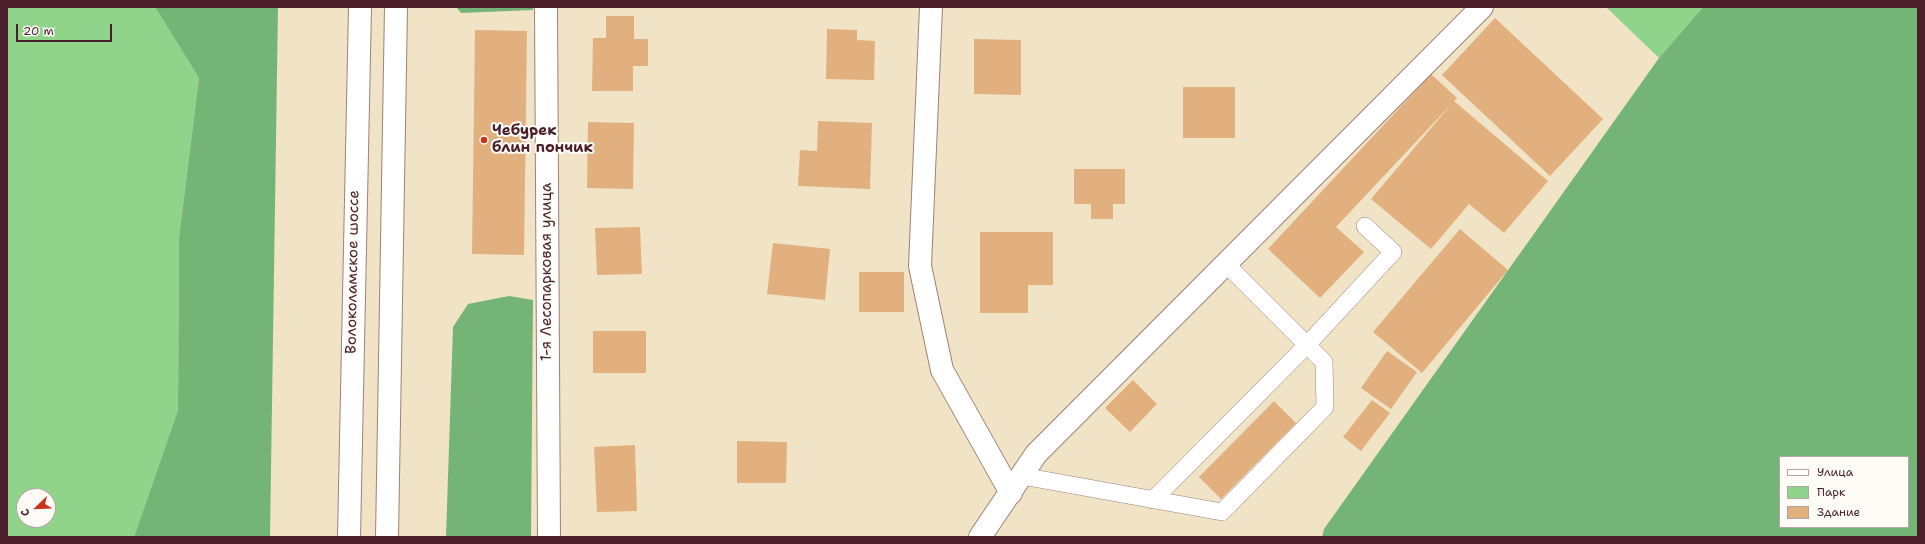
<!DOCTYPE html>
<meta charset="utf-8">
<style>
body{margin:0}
#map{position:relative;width:1925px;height:544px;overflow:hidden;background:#f1e3c6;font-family:"Shantell Sans",sans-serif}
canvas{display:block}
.frame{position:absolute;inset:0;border:8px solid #4a1f2b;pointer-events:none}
.legend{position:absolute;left:1779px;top:456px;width:130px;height:72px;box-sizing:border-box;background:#fdfcf7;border:1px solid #b5a4a5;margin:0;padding:5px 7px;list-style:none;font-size:12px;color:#4a1f2b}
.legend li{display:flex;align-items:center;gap:8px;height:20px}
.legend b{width:20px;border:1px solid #b5a4a5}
.north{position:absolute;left:16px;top:488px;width:40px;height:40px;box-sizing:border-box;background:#fdfcf7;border:1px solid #b5a4a5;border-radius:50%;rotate:247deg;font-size:11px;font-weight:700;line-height:16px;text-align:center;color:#4a1f2b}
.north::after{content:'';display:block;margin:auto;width:14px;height:18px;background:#c8321e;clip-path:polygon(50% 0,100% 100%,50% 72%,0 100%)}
.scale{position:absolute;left:16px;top:24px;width:96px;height:18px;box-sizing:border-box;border:2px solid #4a1f2b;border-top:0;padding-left:5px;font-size:12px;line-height:14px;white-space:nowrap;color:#4a1f2b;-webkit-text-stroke:3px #fdfcf7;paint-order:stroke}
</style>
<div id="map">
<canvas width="1925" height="544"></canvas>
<div class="frame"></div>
<ul class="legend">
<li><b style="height:5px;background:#fff"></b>Улица</li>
<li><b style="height:11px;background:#90d38b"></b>Парк</li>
<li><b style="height:11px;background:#e1b07e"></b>Здание</li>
</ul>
<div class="north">С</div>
<div class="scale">20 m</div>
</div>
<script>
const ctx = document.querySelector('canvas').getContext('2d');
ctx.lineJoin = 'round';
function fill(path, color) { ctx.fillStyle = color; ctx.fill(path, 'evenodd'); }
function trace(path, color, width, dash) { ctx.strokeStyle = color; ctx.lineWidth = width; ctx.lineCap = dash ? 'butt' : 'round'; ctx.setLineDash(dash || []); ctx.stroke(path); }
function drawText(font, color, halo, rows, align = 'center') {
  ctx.font = font + ' "Shantell Sans",sans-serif'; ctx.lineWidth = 4; ctx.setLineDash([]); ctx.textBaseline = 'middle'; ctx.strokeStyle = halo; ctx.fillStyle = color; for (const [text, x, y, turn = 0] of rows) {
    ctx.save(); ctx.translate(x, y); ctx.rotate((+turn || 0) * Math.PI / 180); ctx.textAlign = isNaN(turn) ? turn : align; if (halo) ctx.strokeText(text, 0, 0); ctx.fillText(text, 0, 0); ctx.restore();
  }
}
fill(new Path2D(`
 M 7,7 L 155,7 L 199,78 L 179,238 L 178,410 L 134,537 L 7,537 ZM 24,496 L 48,496 L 48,520 L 24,520 Z
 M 1606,7 L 1703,7 L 1659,58 Z`), '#90d38b');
fill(new Path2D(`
 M 155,7 L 278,7 L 270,537 L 134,537 L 178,410 L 179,238 L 199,78 Z
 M 456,7 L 533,7 L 533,10 L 461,13 Z
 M 1703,7 L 1918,7 L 1918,537 L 1322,537 L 1324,529 L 1659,58 ZM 1780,457 L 1908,457 L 1908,527 L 1780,527 Z
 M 509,296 L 533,300 L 531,537 L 446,537 L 453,327 L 468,304 Z`), '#74b577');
fill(new Path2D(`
 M 606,16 L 634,16 L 634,39 L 648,39 L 648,66 L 633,66 L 633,91 L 592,91 L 593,38 L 606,38 Z
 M 1495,18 L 1603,119 L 1550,176 L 1442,75 Z
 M 827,29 L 857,30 L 857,40 L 875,41 L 874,80 L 826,79 Z
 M 475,30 L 527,31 L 524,255 L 472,254 Z
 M 974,39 L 1021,40 L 1021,95 L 974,94 Z
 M 1431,74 L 1457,98 L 1336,227 L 1364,252 L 1320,298 L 1268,249 Z
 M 1183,87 L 1235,87 L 1235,138 L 1183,138 Z
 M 1454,101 L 1548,181 L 1504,233 L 1469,204 L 1431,249 L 1371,199 Z
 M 818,121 L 872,123 L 870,189 L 798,186 L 800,150 L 817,151 Z
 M 588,122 L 634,123 L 633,189 L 587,188 Z
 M 1074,169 L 1125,169 L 1125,204 L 1113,204 L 1113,219 L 1091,219 L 1091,204 L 1074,204 Z
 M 640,227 L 642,274 L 597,275 L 595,228 Z
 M 1460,229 L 1508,270 L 1422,373 L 1373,332 Z
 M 980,232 L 1053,232 L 1053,285 L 1028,285 L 1028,313 L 980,313 Z
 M 773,243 L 830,249 L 825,300 L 767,294 Z
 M 859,272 L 904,272 L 904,312 L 859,312 Z
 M 593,331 L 646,331 L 646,373 L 593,373 Z
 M 1387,351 L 1417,372 L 1391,409 L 1361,388 Z
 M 1133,380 L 1157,404 L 1130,432 L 1105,408 Z
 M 1372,400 L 1390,413 L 1361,451 L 1343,437 Z
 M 1274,401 L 1296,423 L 1221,499 L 1199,477 Z
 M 737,441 L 787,442 L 786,483 L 737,483 Z
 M 635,445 L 637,511 L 597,512 L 594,447 Z`), '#e1b07e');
const service = new Path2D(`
 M 1022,476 L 1222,512 L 1325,407 L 1324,362 L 1226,264
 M 1153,500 L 1307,345 L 1393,252 L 1365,226`);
const minor = new Path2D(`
 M 546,7 L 549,537
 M 931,7 L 920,266 L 942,370 L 1011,493
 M 980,537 L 1036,454 L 1482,7`);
const primary = new Path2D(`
 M 349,537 L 360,7
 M 387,537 L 396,7`);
trace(service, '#9e8178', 18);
trace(minor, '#9e8178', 24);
trace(primary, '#9e8178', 24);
trace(service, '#fff', 17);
trace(minor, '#fff', 22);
trace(primary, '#fff', 22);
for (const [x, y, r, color] of [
 [484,140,4,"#c8321e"]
]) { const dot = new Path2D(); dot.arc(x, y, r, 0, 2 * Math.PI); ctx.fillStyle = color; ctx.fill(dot); trace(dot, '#fdfcf7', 1.5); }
drawText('bold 15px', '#4a1f2b', '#fdfcf7', [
 ["Чебурек",492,131],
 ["блин пончик",492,148]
], 'left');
drawText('15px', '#4a1f2b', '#fdfcf7', [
 ["Волоколамское шоссе",353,272,-89],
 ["1-я Лесопарковая улица",547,272,-90]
]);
</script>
